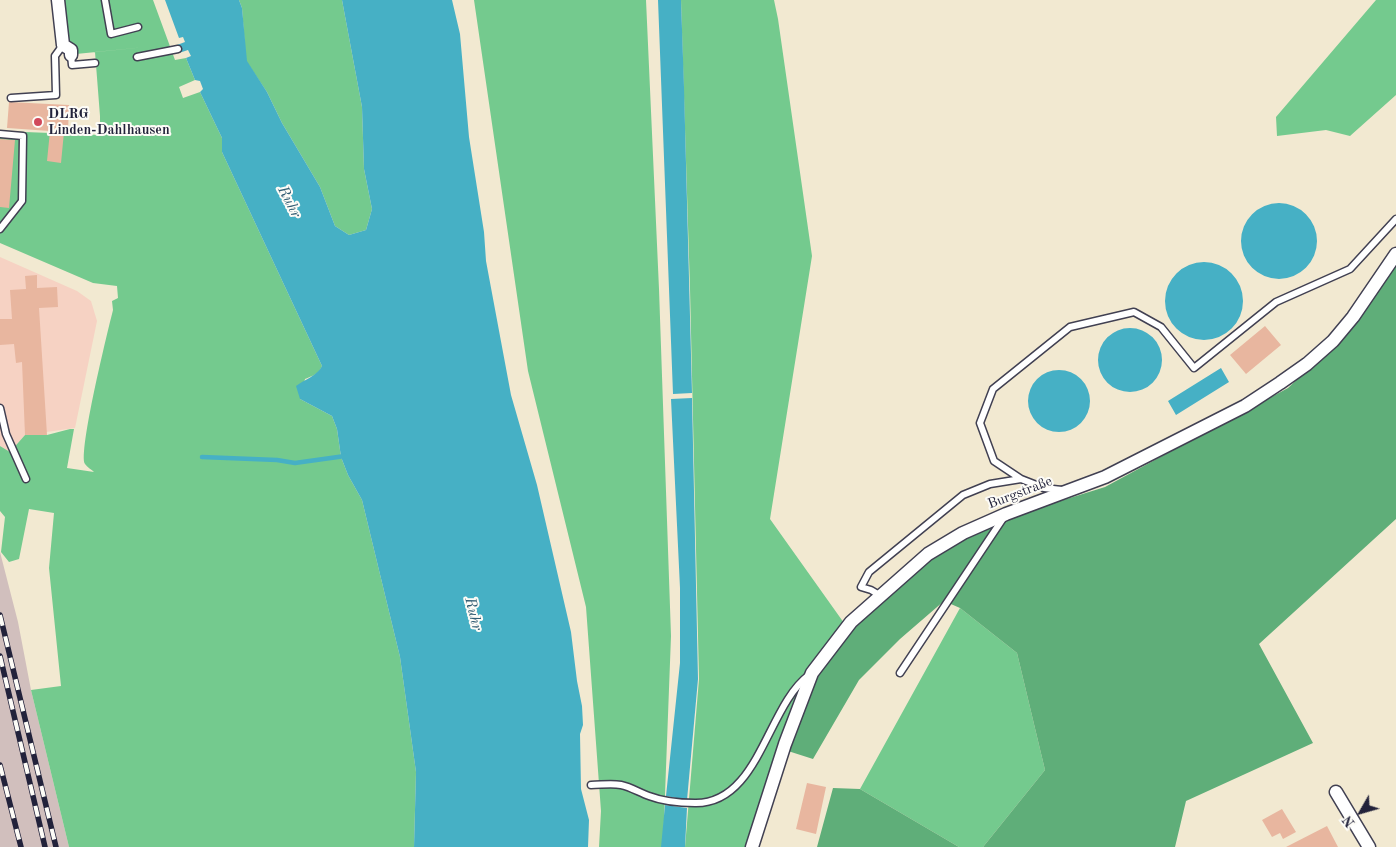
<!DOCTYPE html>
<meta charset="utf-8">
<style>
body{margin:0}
#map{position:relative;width:1396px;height:847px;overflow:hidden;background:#f2e9d1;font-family:"Old Standard TT",serif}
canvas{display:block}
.north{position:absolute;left:1336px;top:787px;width:50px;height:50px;-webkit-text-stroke:4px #fdfcf7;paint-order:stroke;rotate:232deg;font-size:14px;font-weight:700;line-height:20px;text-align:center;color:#22223b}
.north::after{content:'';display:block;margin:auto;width:18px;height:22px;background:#22223b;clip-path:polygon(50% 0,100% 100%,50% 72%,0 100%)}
</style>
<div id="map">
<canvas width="1396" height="847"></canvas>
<div class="north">N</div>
</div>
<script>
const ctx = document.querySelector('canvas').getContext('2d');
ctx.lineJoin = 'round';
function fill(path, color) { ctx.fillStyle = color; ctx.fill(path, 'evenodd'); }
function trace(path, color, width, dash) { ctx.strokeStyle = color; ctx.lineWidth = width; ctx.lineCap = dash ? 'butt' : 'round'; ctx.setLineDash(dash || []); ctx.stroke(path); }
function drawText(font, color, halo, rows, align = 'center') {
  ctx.font = font + ' "Old Standard TT",serif'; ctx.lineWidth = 4; ctx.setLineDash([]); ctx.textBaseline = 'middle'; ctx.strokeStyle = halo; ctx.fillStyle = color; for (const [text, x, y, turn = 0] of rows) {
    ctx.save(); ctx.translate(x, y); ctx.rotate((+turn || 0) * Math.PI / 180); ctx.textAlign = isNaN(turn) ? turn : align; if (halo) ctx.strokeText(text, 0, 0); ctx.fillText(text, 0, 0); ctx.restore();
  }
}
fill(new Path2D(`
 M 0,257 L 77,291 L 91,301 L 97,321 L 75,428 L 25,435 L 10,452 L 0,446 Z`), '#f6d2c3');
fill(new Path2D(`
 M 0,552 L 18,622 L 31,690 L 69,847 L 0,847 Z`), '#d1bfbd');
fill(new Path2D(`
 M 60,0 L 153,0 L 175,60 L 186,58 L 195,80 L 179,87 L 183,98 L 200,92 L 222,138 L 222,152 L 322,366 C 319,374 312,376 305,379 L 300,399 L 332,416 L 337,429 L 341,457 L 348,475 L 362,500 L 400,657 L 416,772 L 414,847 L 69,847 L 31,690 L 61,686 L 49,568 L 54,513 L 29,509 L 19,559 L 9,562 L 1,552 L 5,517 L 0,511 L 0,446 L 10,452 L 25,435 L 47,435 L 70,429 L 74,429 L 67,468 L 94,472 C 92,470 87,467 85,464 C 78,452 108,330 113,310 L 112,301 L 118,298 L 117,286 L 93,283 L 0,243 L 0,131 L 100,135 L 100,116 L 95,52 L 156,46 L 76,54 L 64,43 Z
 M 239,0 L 342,0 L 362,107 L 364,169 L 372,209 L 366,230 L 349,235 L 335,226 L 320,187 L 282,123 L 267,92 L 246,61 L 242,8 Z
 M 474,0 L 646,0 L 659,289 L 671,636 L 663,847 L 599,847 L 601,811 L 586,607 L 528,371 Z
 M 681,0 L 774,0 L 778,19 L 812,256 L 770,519 L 844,623 L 810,679 L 754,847 L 685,847 L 699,679 L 690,289 Z
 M 1376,0 L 1396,0 L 1396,95 L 1350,136 L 1326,130 L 1277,136 L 1276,117 Z
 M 960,608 L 1017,653 L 1045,770 L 983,847 L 959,847 L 860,789 Z`), '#74ca8e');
fill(new Path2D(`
 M 1396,261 L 1396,519 L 1259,644 L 1313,743 L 1186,801 L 1175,847 L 983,847 L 1045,770 L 1017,653 L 960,608 L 944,601 L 900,639 L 859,680 L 813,759 L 788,751 L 810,679 L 849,627 L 929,557 L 1009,517 L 1105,487 L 1288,388 L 1305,372 Z
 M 833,788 L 860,789 L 959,847 L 817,847 Z`), '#5fae79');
fill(new Path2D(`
 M 165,0 L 239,0 L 242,8 L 247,61 L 267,92 L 282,123 L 320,187 L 335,226 L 349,235 L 366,230 L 372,209 L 364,169 L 362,107 L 342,0 L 452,0 L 460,34 L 469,137 L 484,232 L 486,261 L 511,395 L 537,485 L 571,632 L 577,681 L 582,706 L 583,725 L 580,734 L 581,789 L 589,820 L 588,847 L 414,847 L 416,772 L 400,657 L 362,500 L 348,475 L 341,457 L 337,429 L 332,416 L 300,399 L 296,386 C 304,380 318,375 322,366 L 222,152 L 222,138 L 200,92 L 203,89 L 200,81 L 195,80 L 186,58 L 191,56 L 188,50 L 179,53 L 177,45 L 185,42 L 183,37 L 179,38 Z
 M 658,0 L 681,0 L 684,87 L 692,393 L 673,394 Z
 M1241 241a38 38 0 1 1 76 0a38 38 0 1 1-76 0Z
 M1165 301a39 39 0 1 1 78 0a39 39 0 1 1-78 0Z
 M1098 360a32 32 0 1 1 64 0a32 32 0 1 1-64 0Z
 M 1221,368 L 1229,382 L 1176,415 L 1168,401 Z
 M1028 401a31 31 0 1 1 62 0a31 31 0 1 1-62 0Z
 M 692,398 L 698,679 L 687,800 L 666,796 L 680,663 L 680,588 L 671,399 Z
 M 665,805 L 687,808 L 685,847 L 661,847 Z`), '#46b0c5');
trace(new Path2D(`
 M 202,457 L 277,460 L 295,463 L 345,456`), '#46b0c5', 4.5);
fill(new Path2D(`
 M 9,102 L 69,105 L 68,132 L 64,132 L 61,163 L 47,161 L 50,131 L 7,128 Z
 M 0,139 L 15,140 L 9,208 L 0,207 Z
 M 37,275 L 37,288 L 57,287 L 58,307 L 39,308 L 47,435 L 25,435 L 22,362 L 16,363 L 14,344 L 0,345 L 0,319 L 12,319 L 10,290 L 26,289 L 25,276 Z
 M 1265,326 L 1281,345 L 1246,374 L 1230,355 Z
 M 807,783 L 826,787 L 816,834 L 796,829 Z
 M 1282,809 L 1296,832 L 1283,839 L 1280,833 L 1272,837 L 1262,820 Z
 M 1327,826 L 1338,847 L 1286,847 Z`), '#e8b69f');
const service = new Path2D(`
 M 105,0 L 111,34 L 138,27
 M 71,55 L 72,65 L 95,63
 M 137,57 L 178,49
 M 11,98 L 56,95 L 55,56 L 63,45
 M 0,134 L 23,136 L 22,201 L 0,229
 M 0,408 L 6,434 L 26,479
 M 1062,490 L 1044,488 L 1021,479 L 994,461 L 980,423 L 993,389 L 1070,327 L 1134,312 L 1161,327 L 1194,368 L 1276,302 L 1350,269 L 1396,219
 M 881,596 L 871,590 L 861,587 L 869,572 L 963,495 L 990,484 L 1021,479
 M 900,673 L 1004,517
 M 591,785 C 601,785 611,783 621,785 C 631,787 640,793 649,796 C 662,801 680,803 695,803 C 759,804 767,706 809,675`);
const minor = new Path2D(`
 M 58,0 L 63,45 L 71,50 L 71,55
 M 1336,792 L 1369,847
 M 752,847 L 785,744 L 812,673 L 851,622 L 928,554 L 963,533 L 1006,514 L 1105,477 L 1245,406 L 1280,383 L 1307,364 L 1333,341 L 1353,317 L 1396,254`);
trace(service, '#414052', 9);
trace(minor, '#414052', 15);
trace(service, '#fff', 6);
trace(minor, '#fff', 12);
const rail = new Path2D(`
 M 0,615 L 56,847
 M 0,656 L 45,847
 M 0,765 L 21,847`);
trace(rail, '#22223b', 5.5);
trace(rail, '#fdfcf7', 4, [11]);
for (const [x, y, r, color] of [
 [38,122,5,"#d1495b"]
]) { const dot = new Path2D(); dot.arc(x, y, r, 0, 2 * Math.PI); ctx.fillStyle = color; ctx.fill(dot); trace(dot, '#fdfcf7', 2); }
drawText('bold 14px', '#22223b', '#fdfcf7', [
 ["DLRG",48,114],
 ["Linden-Dahlhausen",48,130]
], 'left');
drawText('14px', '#22223b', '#fdfcf7', [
 ["Burgstraße",1020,493,-21]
]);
drawText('italic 15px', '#305b72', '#fdfcf7', [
 ["Ruhr",289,202,62],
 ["Ruhr",473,614,76]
]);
</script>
